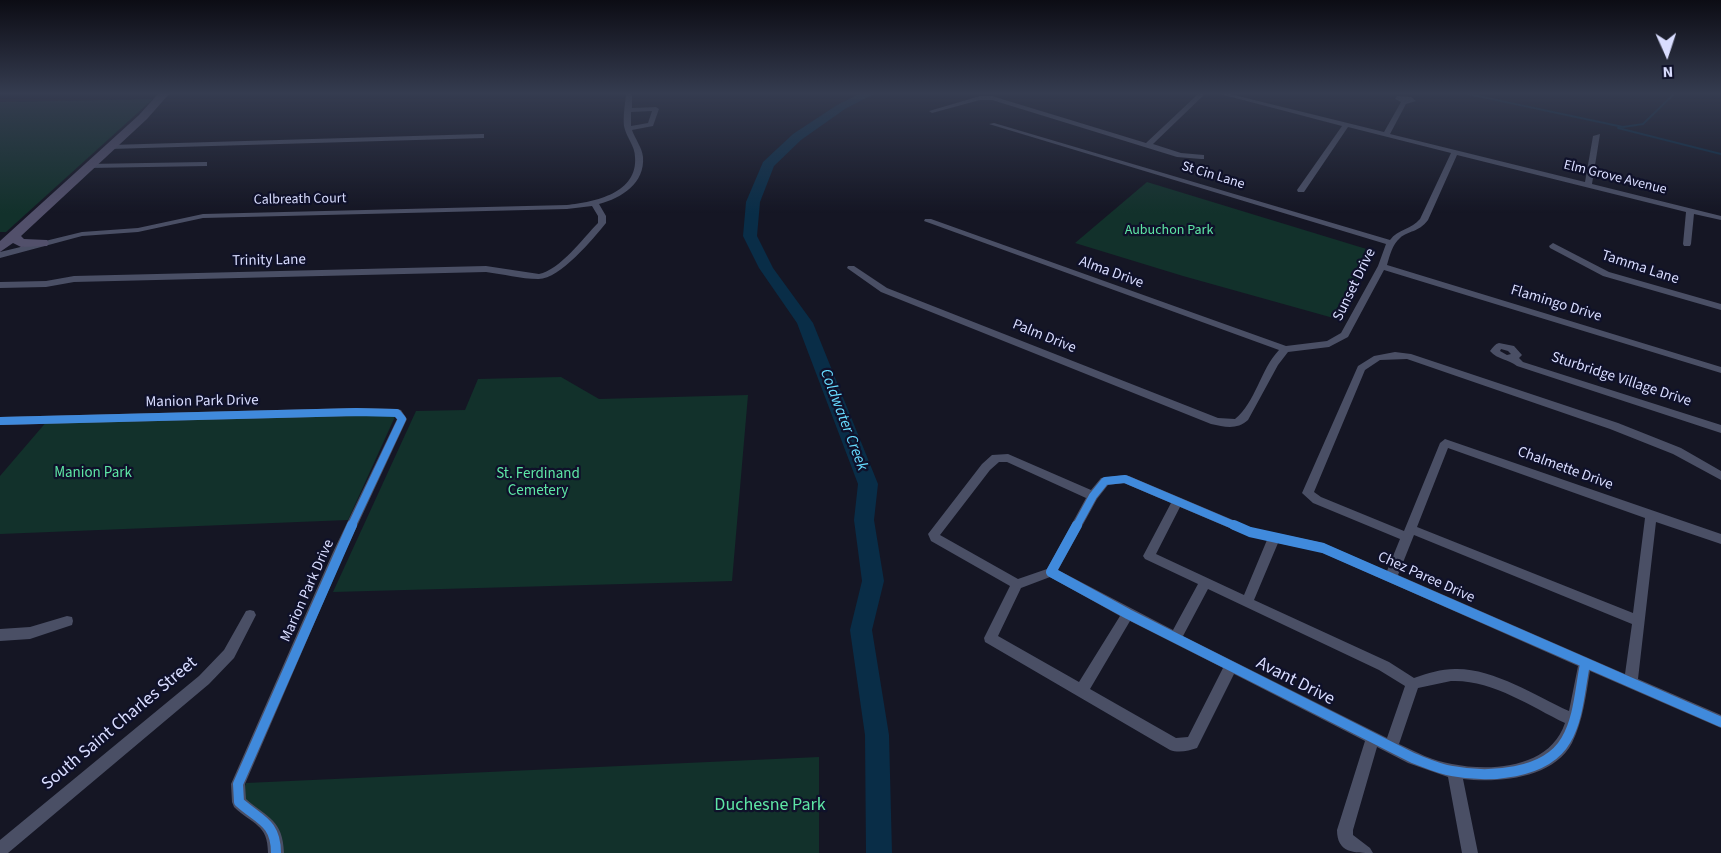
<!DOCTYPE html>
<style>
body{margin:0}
#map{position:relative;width:1721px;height:853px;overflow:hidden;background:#151624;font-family:"Source Sans 3",sans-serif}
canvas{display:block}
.north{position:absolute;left:1637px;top:24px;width:60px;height:60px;-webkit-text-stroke:4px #0f112a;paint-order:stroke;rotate:177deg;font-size:16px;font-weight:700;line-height:24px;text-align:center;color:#d9ddff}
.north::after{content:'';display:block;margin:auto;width:21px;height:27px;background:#d9ddff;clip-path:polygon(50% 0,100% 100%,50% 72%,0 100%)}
</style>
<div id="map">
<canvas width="1721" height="853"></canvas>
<div class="north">N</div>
</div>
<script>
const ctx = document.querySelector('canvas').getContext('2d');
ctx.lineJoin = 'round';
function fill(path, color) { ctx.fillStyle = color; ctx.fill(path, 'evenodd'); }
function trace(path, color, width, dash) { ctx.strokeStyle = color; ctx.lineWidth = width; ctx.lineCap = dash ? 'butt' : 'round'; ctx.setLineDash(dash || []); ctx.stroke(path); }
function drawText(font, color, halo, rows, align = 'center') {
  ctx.font = font + ' "Source Sans 3",sans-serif'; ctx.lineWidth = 4.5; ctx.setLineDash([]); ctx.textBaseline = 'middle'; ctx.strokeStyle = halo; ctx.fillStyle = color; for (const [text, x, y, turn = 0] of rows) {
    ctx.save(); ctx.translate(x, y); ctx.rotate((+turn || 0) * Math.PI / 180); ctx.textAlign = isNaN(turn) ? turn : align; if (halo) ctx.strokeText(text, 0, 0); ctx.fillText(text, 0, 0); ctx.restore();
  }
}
fill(new Path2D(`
 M 153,99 L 6,232 L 0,232 L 0,102 Z
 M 1147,182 L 1373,251 L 1337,319 L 1183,276 L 1075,243 Z
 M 561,377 L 599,399 L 748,395 L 732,581 L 333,592 L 416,411 L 465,410 L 478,379 Z
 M 398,410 L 348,520 L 0,534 L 0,476 L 48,420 Z
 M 819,757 L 819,853 L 276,853 L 277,838 L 239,802 L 246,783 Z`), '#12312b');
trace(new Path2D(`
 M 1468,94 L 1623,127 L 1643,124 L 1674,94
 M 1618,128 L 1721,154`), '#092d47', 2);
fill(new Path2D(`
 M 859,94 L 874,94 L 845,109 L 801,140 L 774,166 L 760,202 L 757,236 L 773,268 L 813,323 L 878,484 L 874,520 L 884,581 L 872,630 L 889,735 L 892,853 L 866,853 L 865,735 L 850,630 L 862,581 L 854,520 L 858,484 L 797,323 L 759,268 L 743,236 L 746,202 L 763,162 L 793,134 L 837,105 Z`), '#092d47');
fill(new Path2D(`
 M 626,94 L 632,94 L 632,108 L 656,107 L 659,109 L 653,126 L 632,130 C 635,139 642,147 643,157 C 645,183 622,198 599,204 L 606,216 L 606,223 C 593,239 559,280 538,279 C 521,279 503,274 486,272 L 74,282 L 46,287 L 0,288 L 0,282 L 46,281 L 74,276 L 486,266 L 539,274 C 560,270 583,238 598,223 L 598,216 L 592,206 L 567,209 L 203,218 L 138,232 L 82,236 L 0,258 L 0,252 L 82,232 L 138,228 L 203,214 L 567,205 C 595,202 638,193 635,157 C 635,146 626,137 624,126 C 623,116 625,104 626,94 ZM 652,111 L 648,123 L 631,126 L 631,112 Z
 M 1198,94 L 1205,94 L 1153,144 L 1181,153 L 1204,155 L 1204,159 L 1201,159 L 1177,157 L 992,100 L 980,100 L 932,113 L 929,111 L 980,96 L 992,96 L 1146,143 Z
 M 1220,94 L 1230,94 L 1384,132 L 1401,102 L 1395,99 L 1397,96 L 1411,97 L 1416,101 L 1406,104 L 1390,134 L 1585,182 L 1593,136 L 1600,134 L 1592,184 L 1721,216 L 1721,220 L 1694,214 L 1691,244 L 1690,246 L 1684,246 L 1683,244 L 1686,212 L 1457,155 L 1428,220 C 1418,233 1409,230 1400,238 C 1392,245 1390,255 1387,265 L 1721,367 L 1721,373 L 1384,270 L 1348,337 L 1329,347 L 1288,352 L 1278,365 L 1248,420 C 1237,430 1225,427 1211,424 L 881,292 L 847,268 L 848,266 L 854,266 L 887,288 L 1218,418 L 1235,419 C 1256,402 1260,370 1279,350 L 924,221 L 925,219 L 931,219 L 1286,346 L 1327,341 L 1341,333 L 1378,266 L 1386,244 L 989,124 L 994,123 L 1390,240 C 1398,229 1412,229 1420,219 L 1451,153 L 1348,127 L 1304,192 L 1298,192 L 1297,190 L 1342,126 Z
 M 481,134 L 484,134 L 484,138 L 110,149 L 106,147 L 110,145 Z
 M 204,162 L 207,162 L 207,166 L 88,168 L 84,166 L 88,164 Z
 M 1553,243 L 1609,272 L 1721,304 L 1721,310 L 1603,276 L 1550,248 L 1549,246 Z
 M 1499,343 L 1514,346 L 1522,355 L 1519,358 L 1523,362 L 1721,425 L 1721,433 L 1517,366 C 1508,359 1498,360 1490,351 C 1493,347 1495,344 1499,343 ZM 1501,349 L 1508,351 L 1511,354 L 1507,355 L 1500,351 Z
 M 1395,352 L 1411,354 L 1618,423 L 1681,448 L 1721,471 L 1721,480 L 1673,454 L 1610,429 L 1407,359 L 1380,360 L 1365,370 L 1314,492 L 1321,497 L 1404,531 L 1440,443 L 1445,439 L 1721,534 L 1721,544 L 1656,522 L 1638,679 L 1721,715 L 1721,728 L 1590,671 C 1586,695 1583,721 1572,743 C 1553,779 1498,783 1463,779 L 1478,853 L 1462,853 L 1448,777 L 1408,763 L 1377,747 L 1353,830 L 1353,835 L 1370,848 L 1373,853 C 1354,853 1337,853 1337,830 L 1365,741 L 1234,674 L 1197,748 C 1189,751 1178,753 1170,750 L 985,642 L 984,638 L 1010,586 L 931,541 L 928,534 L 982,464 L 992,455 L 1008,454 L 1091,490 L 1101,478 L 1125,475 L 1129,476 L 1252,528 L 1323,543 L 1387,571 L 1400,539 L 1313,503 L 1302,493 L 1358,366 L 1374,356 ZM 1448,448 L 1645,518 L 1633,613 L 1417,527 ZM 999,462 L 1007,462 L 1086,498 L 1047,569 L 1018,579 L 940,535 L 990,470 ZM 1124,483 L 1171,503 L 1143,556 L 1145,559 L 1198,584 L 1173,630 L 1058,570 L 1097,499 L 1108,485 ZM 1180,507 L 1246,535 L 1267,540 L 1244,595 L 1156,554 ZM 1414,535 L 1632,624 L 1625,674 L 1398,575 ZM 1278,543 L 1321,552 L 1578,666 L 1569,711 C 1536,696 1493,668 1455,669 C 1441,669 1428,673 1414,678 L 1389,662 L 1254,600 ZM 1050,577 L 1120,616 L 1079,682 L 998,636 L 1021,588 ZM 1208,589 L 1379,670 L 1405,686 L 1387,738 L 1183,636 ZM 1130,621 L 1223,668 L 1188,737 L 1176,738 L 1090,689 ZM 1451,681 C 1491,679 1530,706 1565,723 C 1550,768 1492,772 1452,764 C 1433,761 1416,752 1399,744 L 1418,688 Z
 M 356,408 L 397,409 L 401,410 L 407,419 L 345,552 L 245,784 L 246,799 C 268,818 283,820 284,853 L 268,853 C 268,824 253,825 234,807 L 232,802 L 231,784 L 333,552 L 397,419 L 394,416 L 356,416 L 0,425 L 0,417 Z
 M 250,610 L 254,611 L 256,615 L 234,658 L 209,684 L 8,853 L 0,853 L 0,840 L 199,676 L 224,650 L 246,611 Z
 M 67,616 L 72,617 L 73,621 L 72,625 L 30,639 L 0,641 L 0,629 L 30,627 Z`), '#4a4f65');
fill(new Path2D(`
 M 158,94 L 169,94 L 147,119 L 21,236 L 24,239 L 47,240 L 49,243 L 47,246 L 21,247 L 13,243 L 0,252 L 0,241 L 139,115 Z`), '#52506b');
trace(new Path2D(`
 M 0,421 L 356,412 L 397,413 L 402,419 L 351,527
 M 1076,527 L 1093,496 L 1105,481 L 1125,479 L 1238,527`), '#408adc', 8);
trace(new Path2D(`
 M 1077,525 L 1051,572 L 1128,614 L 1413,758 C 1426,763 1439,769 1452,771 C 1488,778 1546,775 1566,740 C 1579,718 1580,688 1585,664
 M 1234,525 L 1250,532 L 1323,548 L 1721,722
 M 276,853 C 276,822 259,820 239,802 L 238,784 L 352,525`), '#408adc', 10);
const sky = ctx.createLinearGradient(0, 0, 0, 213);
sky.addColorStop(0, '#0c0c14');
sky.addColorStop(0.44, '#353c50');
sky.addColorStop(1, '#353c5000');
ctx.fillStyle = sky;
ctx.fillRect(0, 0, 1721, 213);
drawText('14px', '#d9ddff', '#0f112a', [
 ["St Cin Lane",1213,176,17],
 ["Elm Grove Avenue",1615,178,14],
 ["Calbreath Court",300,200,-1]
]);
drawText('14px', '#5ee6a5', '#0f112a', [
 ["Aubuchon Park",1169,231]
]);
drawText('15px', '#d9ddff', '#0f112a', [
 ["Trinity Lane",269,261,-1],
 ["Tamma Lane",1640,268,18],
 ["Alma Drive",1111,273,20],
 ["Sunset Drive",1355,285,-64],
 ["Flamingo Drive",1556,304,17],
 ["Palm Drive",1044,337,22],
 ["Sturbridge Village Drive",1621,380,18],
 ["Manion Park Drive",202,402,-1],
 ["Chalmette Drive",1565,469,20],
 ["Chez Paree Drive",1426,578,24],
 ["Marion Park Drive",308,591,-66]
]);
drawText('15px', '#5ee6a5', '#0f112a', [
 ["Manion Park",93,474],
 ["St. Ferdinand",538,475],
 ["Cemetery",538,492]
]);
drawText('italic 16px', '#67dbff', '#0f112a', [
 ["Coldwater Creek",843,420,69]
]);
drawText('18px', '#d9ddff', '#0f112a', [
 ["Avant Drive",1295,682,27],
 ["South Saint Charles Street",120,724,-40]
]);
drawText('18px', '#5ee6a5', '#0f112a', [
 ["Duchesne Park",770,806]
]);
</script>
